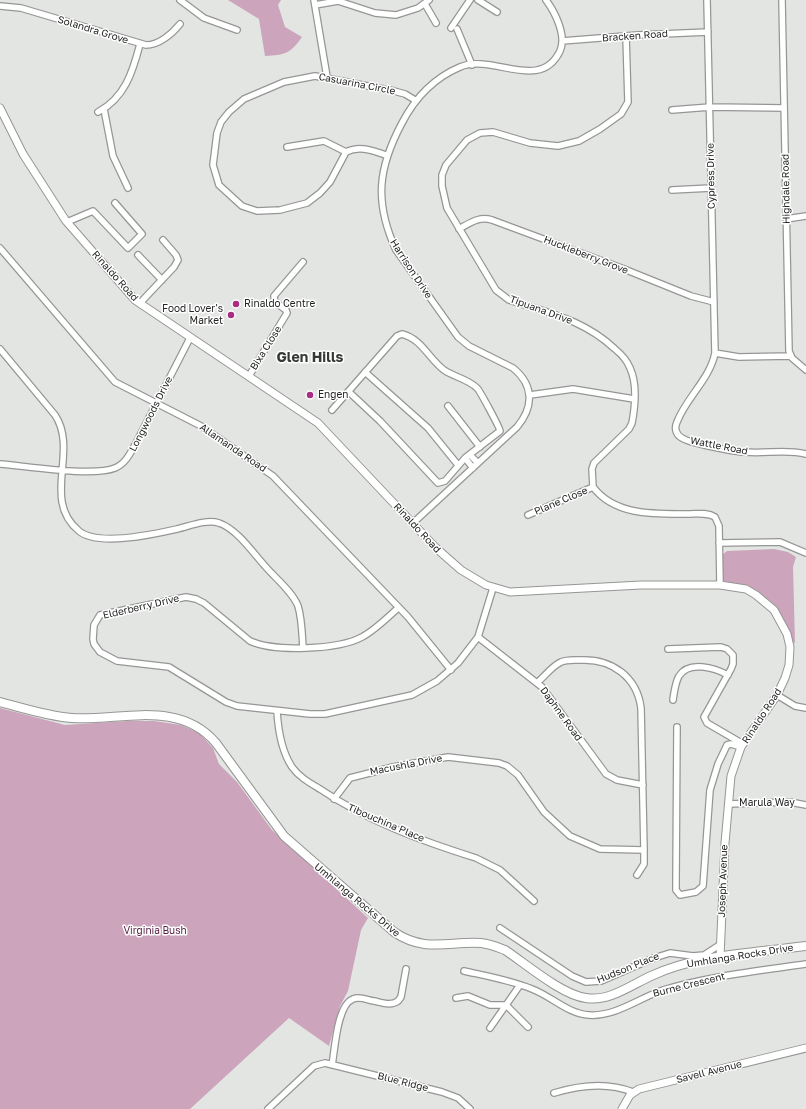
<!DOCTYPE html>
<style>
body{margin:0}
canvas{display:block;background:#e2e5e1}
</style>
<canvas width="806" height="1109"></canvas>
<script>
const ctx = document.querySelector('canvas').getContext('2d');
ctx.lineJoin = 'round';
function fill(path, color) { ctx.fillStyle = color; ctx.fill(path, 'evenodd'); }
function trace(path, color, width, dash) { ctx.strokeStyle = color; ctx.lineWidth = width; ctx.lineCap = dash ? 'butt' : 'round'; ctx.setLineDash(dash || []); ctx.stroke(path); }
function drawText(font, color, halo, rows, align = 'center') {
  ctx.font = font + ' "Golos Text",sans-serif'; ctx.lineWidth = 3; ctx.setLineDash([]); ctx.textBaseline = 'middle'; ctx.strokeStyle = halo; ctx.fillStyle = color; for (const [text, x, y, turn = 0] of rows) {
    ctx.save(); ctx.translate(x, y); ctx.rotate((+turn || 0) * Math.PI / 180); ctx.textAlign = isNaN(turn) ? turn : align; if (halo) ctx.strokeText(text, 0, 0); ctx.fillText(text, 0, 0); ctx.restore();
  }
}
fill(new Path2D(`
 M 228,0 L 281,0 L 278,5 L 285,27 L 302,37 C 290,54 285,55 265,56 L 259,19 Z
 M 774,549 L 788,552 L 796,557 L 793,567 L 795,643 L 792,642 L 787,626 L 769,605 L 745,588 L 722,586 L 722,555 L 727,551 Z
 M 0,708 L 65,725 L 128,721 L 154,721 L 181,725 L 199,733 L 213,748 L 219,764 L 237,782 L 272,830 L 368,918 L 361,930 L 348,991 L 340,1006 L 329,1046 L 289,1018 L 190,1109 L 0,1109 Z`), '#cca5bc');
const minor = new Path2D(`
 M 180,0 L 204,18 L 237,30
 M 314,0 L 327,77
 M 478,0 L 497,12
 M 707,0 L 715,353 C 710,379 686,398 677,422 C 674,428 676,435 682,438 C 689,443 735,452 745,452 C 765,454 786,449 806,454
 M 782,0 L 789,351 L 792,358 L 806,370
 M 425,4 L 436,23
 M 315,5 L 338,1 L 375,13 L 396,15 L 418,8 L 429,0
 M 0,6 L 21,8 L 146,45 C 159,45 172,34 180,24
 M 451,28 L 470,0
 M 457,29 L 472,65
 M 626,36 L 628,102 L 621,114 L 600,129 L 579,141 L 558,146 L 530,143 L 493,132 L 480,133 L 467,140 L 446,165 L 442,175 L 442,186 L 447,208 L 496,290 L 509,300 C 548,313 583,319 615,349 C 621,354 627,360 630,368 C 637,383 635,407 632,423 L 629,429 L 594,463 L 592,469 L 593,487 C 615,516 655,514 688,514 C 697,514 707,512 715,517 L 719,526 L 720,585
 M 562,41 L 638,35 L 708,32
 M 104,109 L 113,156 L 128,188
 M 672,110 L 710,107 L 784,108
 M 98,112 C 125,98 133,71 140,44
 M 287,147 L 324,141 L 346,152
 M 386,155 C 373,151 360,145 346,152 L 330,182 L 320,193 L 307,203 L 280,210 L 257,211 L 242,206 L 219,185 L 213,165 L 217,133 L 221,122 L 229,112 L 244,99 L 284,82 L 315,76 L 394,91 L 405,94 L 415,100
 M 672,190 L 711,188
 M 786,219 L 806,216
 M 67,222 L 93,211 L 128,248 L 142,234 L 115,203
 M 459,229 C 470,223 479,216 492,220 L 624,269 L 691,296 L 714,302
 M 0,248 L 115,382 L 201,426 L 273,476 L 408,617 L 451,670
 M 138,255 L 162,280
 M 140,303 L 174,267 L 178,260 L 176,255 L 163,240
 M 0,349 L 55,415 C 79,451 41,500 79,531 C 98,547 155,534 177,529 C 190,526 206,519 219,523 C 237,529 253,553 265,566 C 275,578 292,591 298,606 C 302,619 302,634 303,648
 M 715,353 L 739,357 L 790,356
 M 365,372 L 428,428 L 458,465
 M 249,376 L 287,313 L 286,310 L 275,302 L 274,296 L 303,262
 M 530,395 L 573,389 L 634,399
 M 448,406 L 480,447
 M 332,410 L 397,336 L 402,334 C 422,339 429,359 444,370 C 454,377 468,379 477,388 C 480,391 500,428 500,431 L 465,458 L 445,481 L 438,483 L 380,421 L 349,392
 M 470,455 L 478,463
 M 465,458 L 473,468
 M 0,464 C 26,466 93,477 115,468 C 125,464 130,454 135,445 L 190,338
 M 528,515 L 593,487
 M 413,523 L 517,427 C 534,407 534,385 513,368 L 469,346 L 458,337 L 396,250 C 374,202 378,168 402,123 C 415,98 434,78 460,67 C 493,53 540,93 560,51 C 567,36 555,12 546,0
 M 719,543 L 780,542 L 806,553
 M 398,608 C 387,618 375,630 362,637 C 338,650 274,652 250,641 L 204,603 L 196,599 L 186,597 L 100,615 L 94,625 L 93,639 L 94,644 L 100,652 L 117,661 L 169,667 L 226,702 L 237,706 L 310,714 L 325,714 L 412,695 L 437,681 L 458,663 L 478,637 L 493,588
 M 478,637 L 542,687 L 606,774 L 617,780 L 643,785
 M 668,649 L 721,647 L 727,649 L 733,655 L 733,664 L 731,669 L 704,717 L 707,723 L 743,744
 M 538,682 C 545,676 552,666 561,662 C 567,659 575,660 582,660 C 612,659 637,677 641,708 L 644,850 L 644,864 L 637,875
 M 777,695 L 795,706 L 806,708
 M 673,700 C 674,693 675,683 679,676 C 689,660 715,668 728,675
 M 277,711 C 278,728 282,752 292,767 C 299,777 310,783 320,789 C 367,821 422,841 476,858 L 500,870 L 534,901
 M 677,727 L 676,881 L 676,890 L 680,895 L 696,892 L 703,886 L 710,790 L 718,764 L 727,745 L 731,744 L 741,747
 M 334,799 L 350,778 L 393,767 L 448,757 L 499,763 L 507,766 L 518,775 L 544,812 L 570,836 L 600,849 L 644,850
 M 728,804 L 790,802 L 806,805
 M 500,928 L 572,976 L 586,982 L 601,981 L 654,958 L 670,953 L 693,956 L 704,955 L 721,944
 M 464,971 C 487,976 510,980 532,989 C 551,996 568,1014 589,1015 C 615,1017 639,998 663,990 C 709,976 758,971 806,964
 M 456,998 L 468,996 L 490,1005 L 506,1005 L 528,1027
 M 490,1028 L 520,985
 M 332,1065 C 335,1049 337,1005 353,999 C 360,996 367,1000 374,1001 C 383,1003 391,1006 398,1001 L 401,997 L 406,969
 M 554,1093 C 580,1085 608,1082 633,1092
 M 268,1109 L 314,1066 L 325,1063 L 442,1092 L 458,1098 L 470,1109`);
const tertiary = new Path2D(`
 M 0,108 L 23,154 L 66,221 L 135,300 L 318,423 L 436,548 L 461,570 L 486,585 L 510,592 L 641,585 L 720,585 L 746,589 L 756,595 L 774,610 L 787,634 L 790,647 L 789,665 L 785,678 L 777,695 L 741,747 L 731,776 L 725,843 L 720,957
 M 622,1109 L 630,1095 L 639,1089 L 806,1048`);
const secondary = new Path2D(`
 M 0,702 C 23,708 47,716 72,718 C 121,721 179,699 216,743 L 284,836 L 394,932 C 425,953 449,941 481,943 C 490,944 497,947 505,950 C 526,964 562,995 586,998 C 609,1002 631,985 651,976 C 698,954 755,953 806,946`);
trace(minor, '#959794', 8);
trace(tertiary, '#959794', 9);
trace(secondary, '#959794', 10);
trace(minor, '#fff', 5.5);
trace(tertiary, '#fff', 7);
trace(secondary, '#fff', 8);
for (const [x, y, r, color] of [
 [236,304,4,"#a82e83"],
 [231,315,4,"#a82e83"],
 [310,395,4,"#a82e83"]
]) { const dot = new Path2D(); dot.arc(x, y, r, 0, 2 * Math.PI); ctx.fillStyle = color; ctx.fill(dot); trace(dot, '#fff', 1.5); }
drawText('10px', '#242524', '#fff', [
 ["Solandra Grove",93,30,17],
 ["Bracken Road",635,36,-4],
 ["Casuarina Circle",357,84,11],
 ["Cypress Drive",711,176,-91],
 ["Highdale Road",786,189,-91],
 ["Huckleberry Grove",586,255,21],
 ["Harrison Drive",411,269,57],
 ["Rinaldo Road",115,276,48],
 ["Tipuana Drive",541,310,20],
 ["Bixa Close",266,348,-58],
 ["Longwoods Drive",151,414,-63],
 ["Wattle Road",719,446,11],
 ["Allamanda Road",233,448,34],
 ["Plane Close",561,501,-23],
 ["Rinaldo Road",417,528,47],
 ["Elderberry Drive",141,607,-13],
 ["Daphne Road",561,714,54],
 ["Rinaldo Road",762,716,-57],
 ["Macushla Drive",406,765,-11],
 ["Marula Way",767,803],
 ["Tibouchina Place",386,823,23],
 ["Joseph Avenue",723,881,-88],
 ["Umhlanga Rocks Drive",357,900,40],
 ["Umhlanga Rocks Drive",740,956,-9],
 ["Hudson Place",628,968,-22],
 ["Burne Crescent",689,985,-14],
 ["Savell Avenue",709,1072,-14],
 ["Blue Ridge",403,1082,14]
]);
drawText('10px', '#242524', '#fff', [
 ["Rinaldo Centre",244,304],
 ["Food Lover's",223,309,"right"],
 ["Market",223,321,"right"],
 ["Engen",318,395]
], 'left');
drawText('10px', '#551d42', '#fff', [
 ["Virginia Bush",155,931]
]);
drawText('bold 14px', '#363936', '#fff', [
 ["Glen Hills",310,358]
]);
</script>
